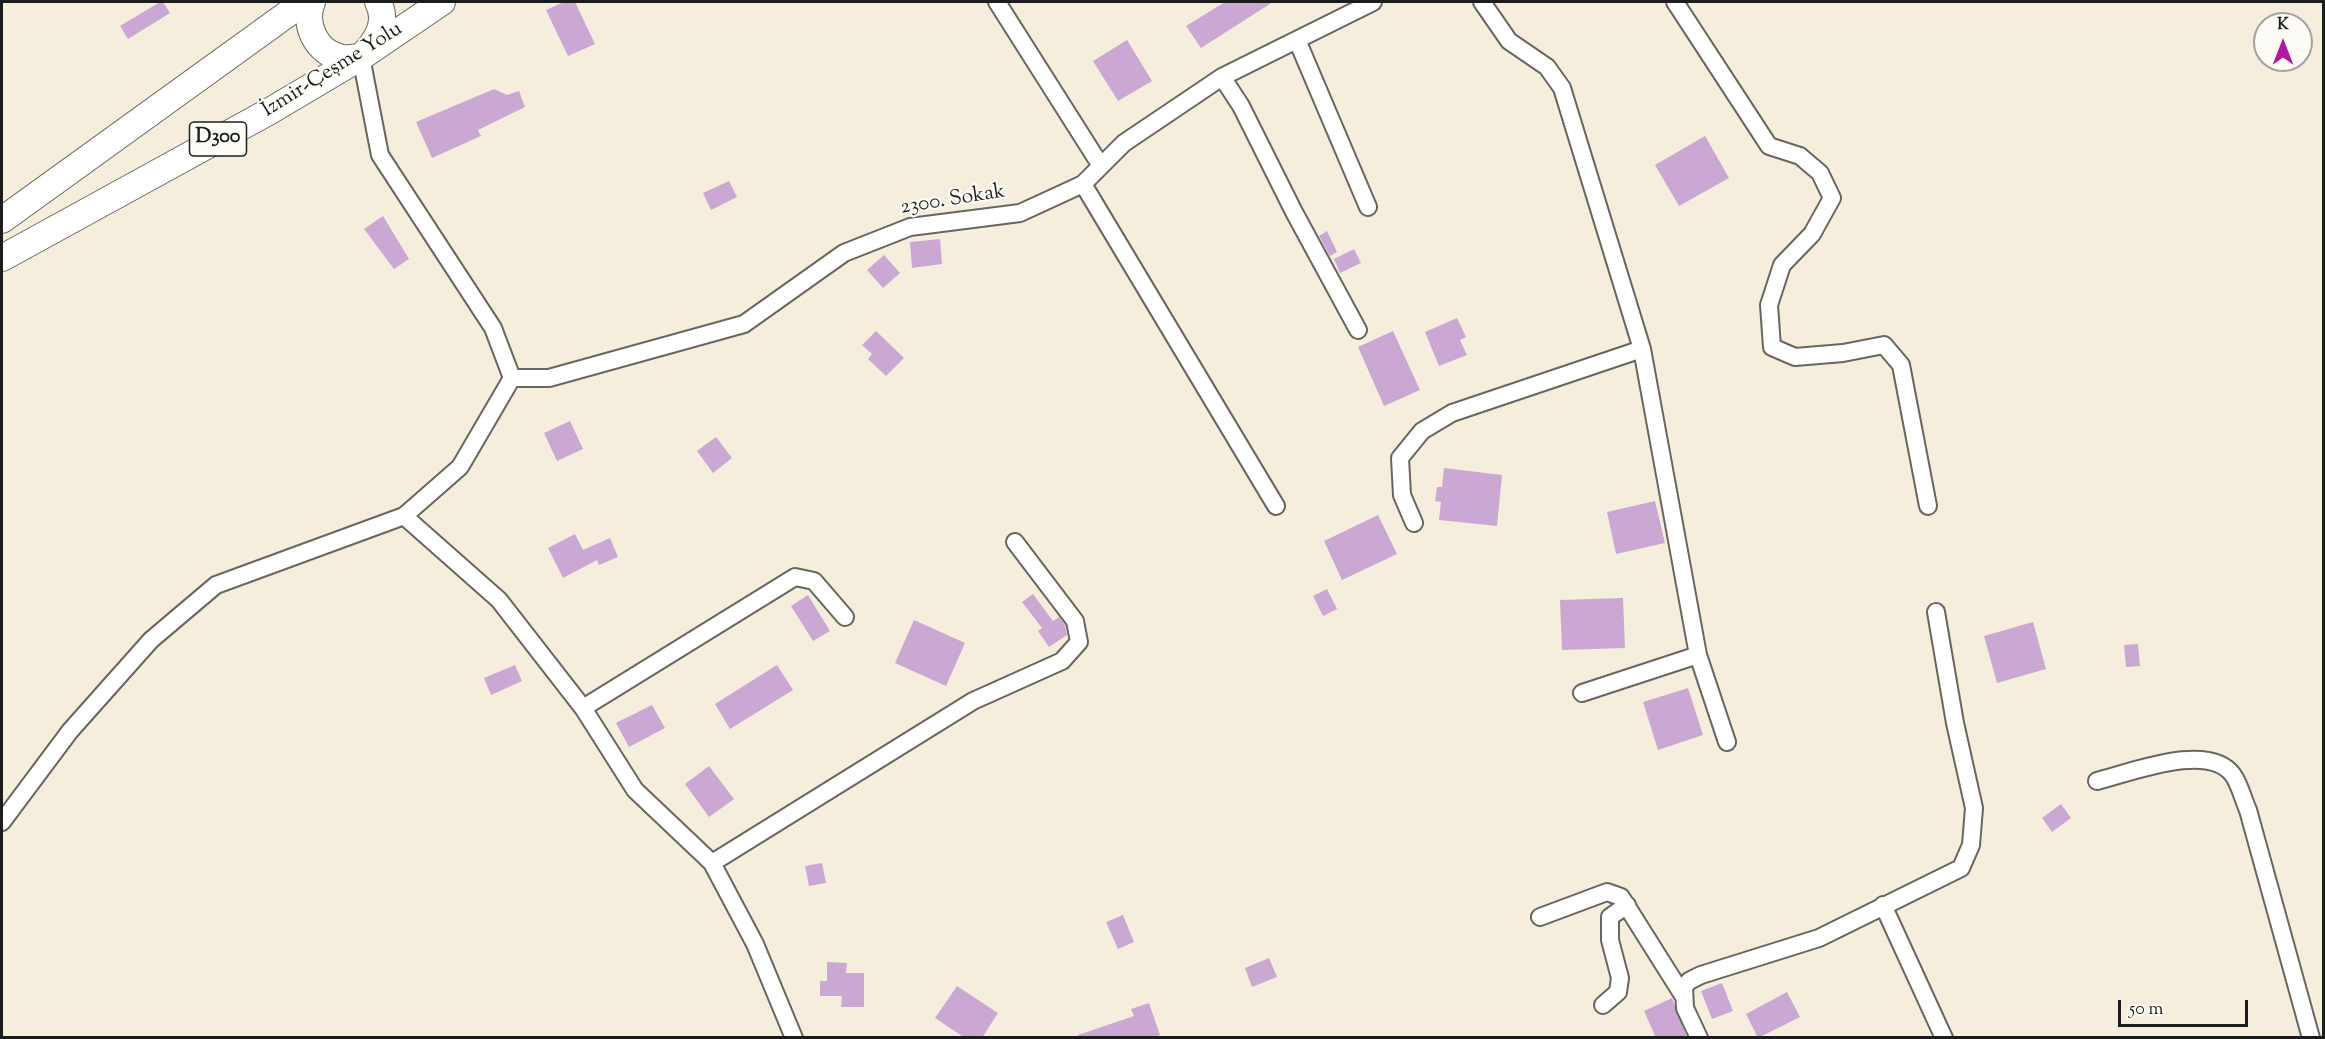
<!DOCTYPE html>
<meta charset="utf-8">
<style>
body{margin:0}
#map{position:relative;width:2325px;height:1039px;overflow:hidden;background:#f6eedc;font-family:"Sorts Mill Goudy",serif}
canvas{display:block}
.frame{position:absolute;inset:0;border:3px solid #1c1c1c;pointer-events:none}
.north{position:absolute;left:2253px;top:12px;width:60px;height:60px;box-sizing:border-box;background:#fdfcf7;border:2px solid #a3a29f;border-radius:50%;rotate:0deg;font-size:16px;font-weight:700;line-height:24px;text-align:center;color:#1c1c1c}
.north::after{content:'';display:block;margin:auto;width:21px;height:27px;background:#b5179e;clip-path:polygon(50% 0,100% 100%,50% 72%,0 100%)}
.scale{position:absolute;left:2118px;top:1000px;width:130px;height:27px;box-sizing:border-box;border:3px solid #1c1c1c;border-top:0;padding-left:8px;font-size:18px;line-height:21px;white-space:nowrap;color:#1c1c1c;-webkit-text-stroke:4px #fdfcf7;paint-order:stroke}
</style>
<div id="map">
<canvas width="2325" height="1039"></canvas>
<div class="frame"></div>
<div class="north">K</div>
<div class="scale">50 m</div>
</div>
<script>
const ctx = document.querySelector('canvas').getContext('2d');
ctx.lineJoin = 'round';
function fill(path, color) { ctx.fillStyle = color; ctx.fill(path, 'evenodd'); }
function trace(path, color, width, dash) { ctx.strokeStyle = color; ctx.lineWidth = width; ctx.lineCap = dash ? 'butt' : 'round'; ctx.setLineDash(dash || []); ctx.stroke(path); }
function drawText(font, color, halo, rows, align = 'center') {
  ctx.font = font + ' "Sorts Mill Goudy",serif'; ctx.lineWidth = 4.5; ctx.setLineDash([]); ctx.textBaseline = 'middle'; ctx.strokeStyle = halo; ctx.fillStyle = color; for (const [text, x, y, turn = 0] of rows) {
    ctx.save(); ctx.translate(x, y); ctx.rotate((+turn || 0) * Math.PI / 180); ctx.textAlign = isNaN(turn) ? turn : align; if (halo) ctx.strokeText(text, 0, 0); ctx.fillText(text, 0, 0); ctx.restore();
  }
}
fill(new Path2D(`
 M 160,2 L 163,2 L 170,13 L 128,39 L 120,26 Z
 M 564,2 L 575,2 L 595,44 L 568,56 L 546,10 Z
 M 1225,2 L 1273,2 L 1201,48 L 1186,26 Z
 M 1127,40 L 1152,81 L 1118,101 L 1093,61 Z
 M 494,89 L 507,95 L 519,91 L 525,107 L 478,130 L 481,136 L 432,158 L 416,122 Z
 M 1705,136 L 1729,178 L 1679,206 L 1655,165 Z
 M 729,181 L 737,197 L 711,210 L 703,193 Z
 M 383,216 L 409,259 L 394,269 L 364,229 Z
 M 1327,231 L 1337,252 L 1330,256 L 1319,236 Z
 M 940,239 L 942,264 L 912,268 L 910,242 Z
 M 1354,249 L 1361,263 L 1340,273 L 1334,259 Z
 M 884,255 L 900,273 L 883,288 L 867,270 Z
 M 1457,318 L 1466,337 L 1460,340 L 1467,355 L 1439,366 L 1425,332 Z
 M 876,331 L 904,358 L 886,376 L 868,359 L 872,354 L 862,345 Z
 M 1393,331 L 1420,390 L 1384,406 L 1358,347 Z
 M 570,421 L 583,449 L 557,461 L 544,433 Z
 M 716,437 L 732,458 L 713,473 L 697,451 Z
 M 1444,468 L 1502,475 L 1497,526 L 1439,520 L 1441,502 L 1435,501 L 1437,487 L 1442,487 Z
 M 1655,501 L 1665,543 L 1616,554 L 1607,512 Z
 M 1378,515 L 1397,554 L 1342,580 L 1324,541 Z
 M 575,534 L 583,550 L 610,538 L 618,557 L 599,565 L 597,560 L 563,578 L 548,548 Z
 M 1327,589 L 1337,609 L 1323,616 L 1313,596 Z
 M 1033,594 L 1053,621 L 1059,617 L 1065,625 L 1067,635 L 1049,647 L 1038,631 L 1042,628 L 1022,602 Z
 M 808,595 L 830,631 L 813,641 L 791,606 Z
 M 1623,598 L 1625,648 L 1562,650 L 1560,600 Z
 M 914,620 L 965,643 L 946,686 L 895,663 Z
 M 2033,622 L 2046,669 L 1997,683 L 1984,636 Z
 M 2138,644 L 2140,666 L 2126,667 L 2124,645 Z
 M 515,665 L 522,681 L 491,695 L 484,678 Z
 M 777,665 L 793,690 L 730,729 L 715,704 Z
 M 1688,688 L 1703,735 L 1658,750 L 1643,702 Z
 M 652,705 L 665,728 L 629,747 L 616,723 Z
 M 709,766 L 734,799 L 709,817 L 685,784 Z
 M 2061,804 L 2071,818 L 2052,832 L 2042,818 Z
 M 822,863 L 826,883 L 809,886 L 805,866 Z
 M 1123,915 L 1134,942 L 1118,949 L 1106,922 Z
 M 1269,958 L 1277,977 L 1252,987 L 1245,968 Z
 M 827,962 L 847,963 L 846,973 L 864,973 L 864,1007 L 841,1007 L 842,996 L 820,996 L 820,981 L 827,981 Z
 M 1722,983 L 1733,1011 L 1712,1019 L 1701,991 Z
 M 957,986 L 998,1013 L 982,1038 L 965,1038 L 935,1018 Z
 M 1787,992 L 1800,1017 L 1758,1038 L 1746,1014 Z
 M 1672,998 L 1687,1038 L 1656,1038 L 1644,1011 Z
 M 1149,1003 L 1160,1035 L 1152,1038 L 1078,1038 L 1078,1035 L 1134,1016 L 1131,1009 Z`), '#caa8d3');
const minor = new Path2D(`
 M 997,2 L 1101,166
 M 1482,2 L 1509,41 L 1547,67 L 1562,88 L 1642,349 L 1698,655 L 1727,742
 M 1675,2 L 1769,146 L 1800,156 L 1820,173 L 1832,198 L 1812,234 L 1782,265 L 1769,305 L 1772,347 L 1795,357 L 1843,353 L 1884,345 L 1901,365 L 1928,506
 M 1297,40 L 1368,207
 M 1222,77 L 1241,106 L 1294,212 L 1358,330
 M 1083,184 L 1276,506
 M 512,378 L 549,378 L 744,324 L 844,253 L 910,227 L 1020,213 L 1083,184 L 1124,143 L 1222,77 L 1373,2
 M 404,516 L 499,600 L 583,708 L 635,790 L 712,863 L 755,944 L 794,1038
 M 1414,523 L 1402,495 L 1400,458 L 1422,431 L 1452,413 L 1642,349
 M 1582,693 L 1698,655
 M 583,708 L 795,577 L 814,581 L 845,617
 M 2097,781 C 2130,773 2209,741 2233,775 C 2240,785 2243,799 2248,810 L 2311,1038
 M 2,822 L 70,731 L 151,640 L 216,585 L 404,516 L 460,467 L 512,378 L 493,328 L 380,155 L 361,57
 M 712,863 L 973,701 L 1062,661 L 1079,642 L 1075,621 L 1015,542
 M 1883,905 L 1944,1038
 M 1540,917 L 1607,892 L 1621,897 L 1684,997
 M 1603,1005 L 1618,992 L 1620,978 L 1610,940 L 1610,917 L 1627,905
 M 1699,1038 L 1685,1008 L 1684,987 L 1689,981 L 1701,975 L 1819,938 L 1961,868 L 1971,845 L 1974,808 L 1955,723 L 1936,612`);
const highway = new Path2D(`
 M 312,2 C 303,24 316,53 342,58 C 348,59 355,57 361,57 C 376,42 389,23 378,2
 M 2,220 L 304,2
 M 2,258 L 270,111 L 361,57 L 442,2`);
trace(minor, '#68665f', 20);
trace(highway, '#68665f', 28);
trace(minor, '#fff', 16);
trace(highway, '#fff', 26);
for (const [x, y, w] of [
 [218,139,57]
]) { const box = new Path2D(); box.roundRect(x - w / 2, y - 17, w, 34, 4.5); ctx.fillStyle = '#fdfcf7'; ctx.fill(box); trace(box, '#1c1c1c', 1.5); }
drawText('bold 20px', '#1c1c1c', null, [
 ["D300",218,139]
]);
drawText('21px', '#1c1c1c', '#fdfcf7', [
 ["İzmir-Çeşme Yolu",333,71,-32],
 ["2300. Sokak",953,201,-9]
]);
</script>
